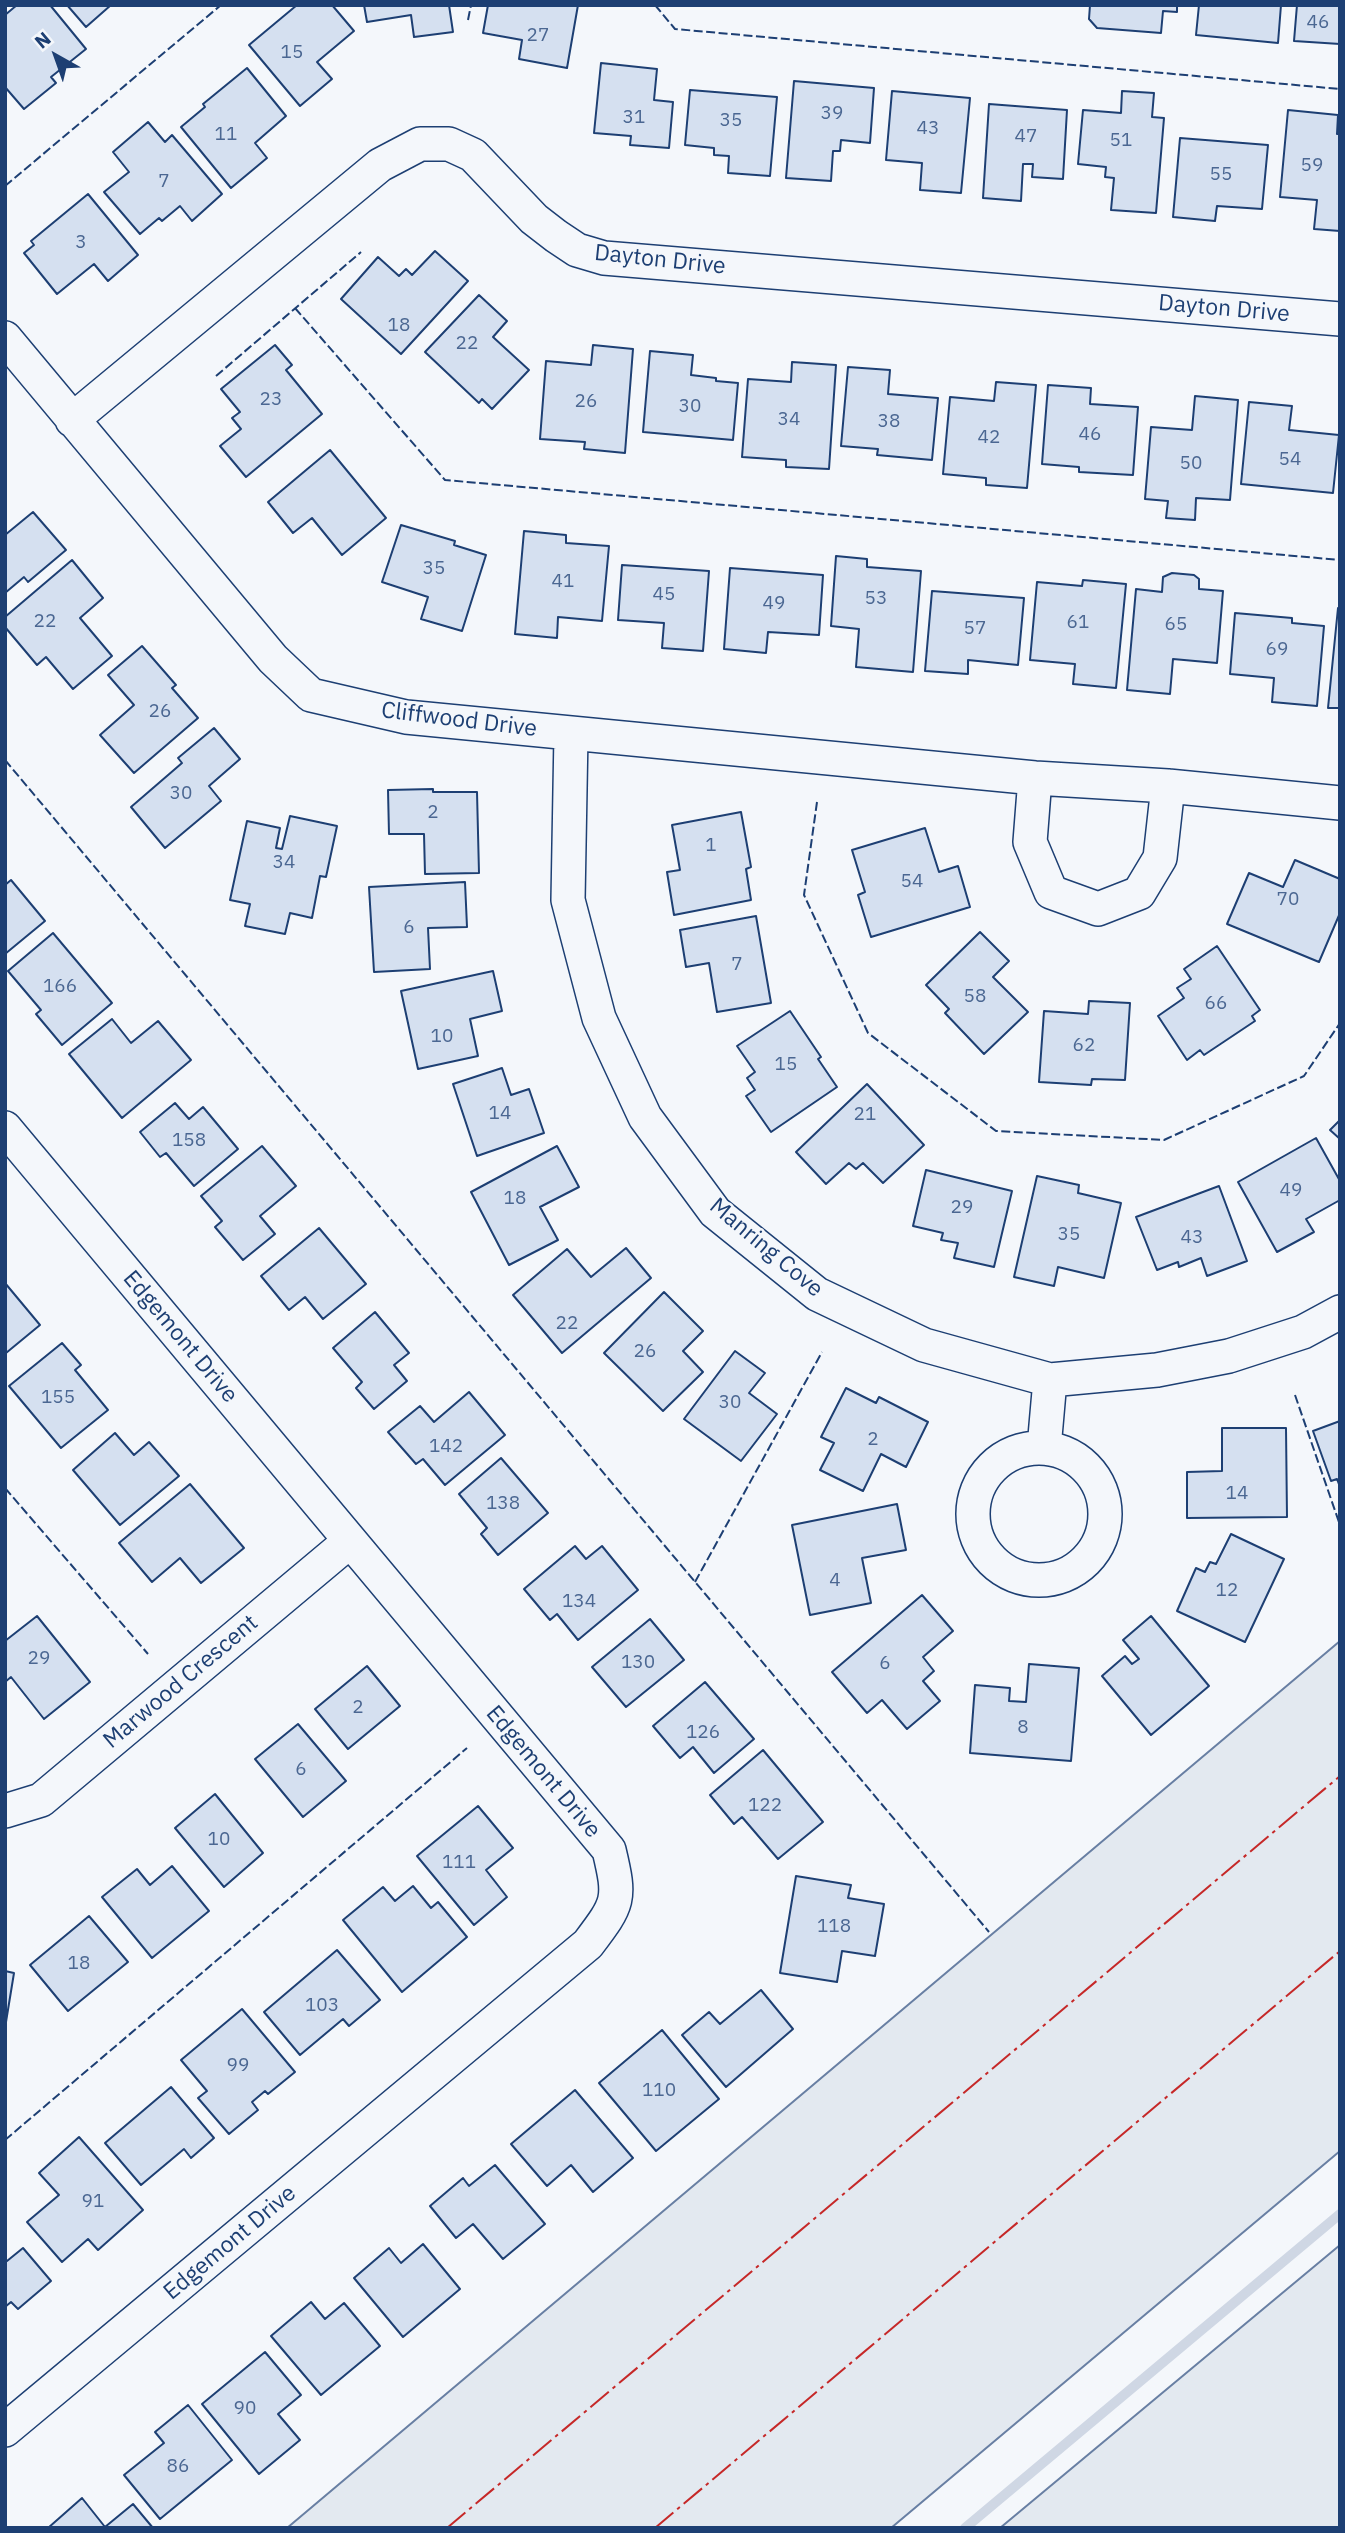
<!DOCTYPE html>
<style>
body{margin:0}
#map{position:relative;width:1345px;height:2533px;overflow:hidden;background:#f4f7fb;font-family:"IBM Plex Sans",sans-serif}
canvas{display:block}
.frame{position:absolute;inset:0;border:7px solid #1d3f73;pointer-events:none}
.north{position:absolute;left:21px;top:21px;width:70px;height:70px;-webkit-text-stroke:5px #f4f7fb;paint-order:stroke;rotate:320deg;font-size:19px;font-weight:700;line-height:28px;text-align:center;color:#1d3f73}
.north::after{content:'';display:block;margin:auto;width:24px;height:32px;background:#1d3f73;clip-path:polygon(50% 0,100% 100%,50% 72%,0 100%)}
</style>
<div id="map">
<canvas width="1345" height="2533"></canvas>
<div class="frame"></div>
<div class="north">N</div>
</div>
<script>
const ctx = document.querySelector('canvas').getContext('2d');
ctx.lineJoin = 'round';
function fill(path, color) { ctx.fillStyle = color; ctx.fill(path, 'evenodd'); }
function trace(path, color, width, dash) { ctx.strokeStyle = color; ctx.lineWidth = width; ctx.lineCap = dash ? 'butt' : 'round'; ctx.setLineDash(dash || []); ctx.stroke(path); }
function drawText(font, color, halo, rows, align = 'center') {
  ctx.font = font + ' "IBM Plex Sans",sans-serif'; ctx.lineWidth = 5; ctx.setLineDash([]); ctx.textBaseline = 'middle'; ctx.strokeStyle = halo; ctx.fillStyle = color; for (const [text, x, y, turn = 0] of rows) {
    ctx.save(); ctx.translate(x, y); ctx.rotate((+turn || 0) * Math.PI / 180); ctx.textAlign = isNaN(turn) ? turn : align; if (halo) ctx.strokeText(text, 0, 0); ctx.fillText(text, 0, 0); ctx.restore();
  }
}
const green = new Path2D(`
 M 1340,1641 L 1340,2151 L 891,2528 L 287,2528 Z
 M 1340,2245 L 1340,2528 L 1000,2528 Z`);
fill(green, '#e3e9f0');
trace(green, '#687fa3', 2);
trace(new Path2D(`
 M 965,2528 L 1340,2214`), '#cfd7e4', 10);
const building = new Path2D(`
 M 17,5 L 50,5 L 86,49 L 51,77 L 56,83 L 24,109 L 5,87 L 5,15 Z
 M 67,5 L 111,5 L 86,27 Z
 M 297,5 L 332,5 L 354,31 L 317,62 L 332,79 L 300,106 L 249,45 Z
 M 364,5 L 449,5 L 453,32 L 414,37 L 411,15 L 367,22 Z
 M 488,5 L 578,5 L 567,68 L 519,59 L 522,40 L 483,33 Z
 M 1090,5 L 1177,5 L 1177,12 L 1163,11 L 1161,33 L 1097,28 L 1089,19 Z
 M 1199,5 L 1281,5 L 1278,43 L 1196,35 Z
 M 1297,5 L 1340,5 L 1340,44 L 1294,41 Z
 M 601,63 L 657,69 L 654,100 L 673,102 L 669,148 L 630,145 L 631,136 L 594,133 Z
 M 247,68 L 286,116 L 255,143 L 267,158 L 231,188 L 181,127 L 205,107 L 203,104 Z
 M 794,81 L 874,88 L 870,143 L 841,140 L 840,151 L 833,151 L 831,181 L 786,178 Z
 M 690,90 L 777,97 L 770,176 L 728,173 L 729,156 L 714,155 L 714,148 L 685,145 Z
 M 892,91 L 970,98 L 961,193 L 920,190 L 922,163 L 886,160 Z
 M 1122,91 L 1154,93 L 1152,117 L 1164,118 L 1156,213 L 1111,210 L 1114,178 L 1105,177 L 1106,167 L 1078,164 L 1083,110 L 1121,113 Z
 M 989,104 L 1067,110 L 1063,179 L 1032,177 L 1033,164 L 1023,164 L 1021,201 L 983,198 Z
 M 1288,110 L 1338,115 L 1337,134 L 1340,134 L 1340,231 L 1314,229 L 1317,200 L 1280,197 Z
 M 148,122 L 165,142 L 172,135 L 222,194 L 192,221 L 180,206 L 162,221 L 159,218 L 140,234 L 104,192 L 129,172 L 113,152 Z
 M 1180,138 L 1268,145 L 1262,209 L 1217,206 L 1215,221 L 1173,217 Z
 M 88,194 L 138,255 L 108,281 L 94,264 L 57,294 L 24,253 L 34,245 L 31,241 Z
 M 435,251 L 468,281 L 401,354 L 341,299 L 378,257 L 399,276 L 406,269 L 412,275 Z
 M 479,295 L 507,321 L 493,337 L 529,370 L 492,409 L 482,399 L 479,403 L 425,352 Z
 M 275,345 L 292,365 L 286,370 L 322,414 L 246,477 L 220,446 L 241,429 L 232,418 L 240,412 L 221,389 Z
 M 593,345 L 633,349 L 625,453 L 584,449 L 585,442 L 540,439 L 546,361 L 591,365 Z
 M 650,351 L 693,355 L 691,375 L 716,378 L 716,381 L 738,383 L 733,440 L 643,432 Z
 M 792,362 L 836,365 L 829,469 L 786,467 L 786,460 L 742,457 L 748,379 L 791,382 Z
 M 848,367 L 890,370 L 888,394 L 938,398 L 932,460 L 877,455 L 878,449 L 841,446 Z
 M 996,382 L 1036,385 L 1027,488 L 986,485 L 986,478 L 943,474 L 950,397 L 994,401 Z
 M 1048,385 L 1091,388 L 1090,404 L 1138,407 L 1133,475 L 1079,472 L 1079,467 L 1042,464 Z
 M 1195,396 L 1238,400 L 1230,500 L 1196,498 L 1195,520 L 1166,518 L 1168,501 L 1145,499 L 1151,427 L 1192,430 Z
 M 1249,402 L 1292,406 L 1289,430 L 1339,435 L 1333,493 L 1241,484 Z
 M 330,450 L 386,518 L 342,555 L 312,518 L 293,533 L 268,502 Z
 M 33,512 L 66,550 L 28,582 L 24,577 L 5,593 L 5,535 Z
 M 401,525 L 455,541 L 454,545 L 486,555 L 462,631 L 421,619 L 428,597 L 382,582 Z
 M 524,531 L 566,535 L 566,543 L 609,546 L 602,621 L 558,617 L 557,638 L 515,634 Z
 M 836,556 L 867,559 L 867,567 L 921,571 L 913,672 L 856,667 L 859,629 L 831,626 Z
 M 72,560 L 103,598 L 80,618 L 112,656 L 73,689 L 46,657 L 37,665 L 5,627 L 5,617 Z
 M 622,565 L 709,571 L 703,651 L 662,648 L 664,623 L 618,620 Z
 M 730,568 L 823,575 L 819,635 L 768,632 L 766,653 L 724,649 Z
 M 1172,573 L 1194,575 L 1199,579 L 1199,589 L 1223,591 L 1217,663 L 1173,659 L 1170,694 L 1127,690 L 1136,589 L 1162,592 L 1163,577 Z
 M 1083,580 L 1126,584 L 1116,688 L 1073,684 L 1075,664 L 1030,660 L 1037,582 L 1082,586 Z
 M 932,591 L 1024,598 L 1018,665 L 968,660 L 968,674 L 925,671 Z
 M 1338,608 L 1340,608 L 1340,708 L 1328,708 Z
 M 1235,613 L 1292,618 L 1292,623 L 1324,626 L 1317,706 L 1272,702 L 1274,678 L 1230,674 Z
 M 142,646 L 176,685 L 172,688 L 198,718 L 134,773 L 100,735 L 134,705 L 108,675 Z
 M 214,728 L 240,759 L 209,786 L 221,801 L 165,848 L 131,807 L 182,763 L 178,758 Z
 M 433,789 L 433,792 L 477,792 L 479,873 L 425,874 L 424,834 L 389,834 L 388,790 Z
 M 741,812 L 751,867 L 746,869 L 751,900 L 674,915 L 667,872 L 680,870 L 672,825 Z
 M 290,816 L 337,826 L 326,877 L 320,876 L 312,918 L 290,913 L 285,934 L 245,926 L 250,904 L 230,900 L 247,821 L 280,828 L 276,848 L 282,849 Z
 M 925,828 L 939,872 L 958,866 L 970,907 L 871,937 L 858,895 L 865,892 L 852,850 Z
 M 1295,860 L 1340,879 L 1340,913 L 1319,962 L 1227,924 L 1249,873 L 1283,887 Z
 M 11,880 L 45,921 L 5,954 L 5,885 Z
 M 465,882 L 467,927 L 428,928 L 430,969 L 374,972 L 369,887 Z
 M 756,916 L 771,1003 L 717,1012 L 709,963 L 686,967 L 680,930 Z
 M 980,932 L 1009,961 L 993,977 L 1028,1012 L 984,1054 L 945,1013 L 949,1009 L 926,985 Z
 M 53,933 L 112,1003 L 62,1045 L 36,1014 L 41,1010 L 8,971 Z
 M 1217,946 L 1260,1010 L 1252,1016 L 1255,1021 L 1204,1055 L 1200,1050 L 1187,1060 L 1158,1016 L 1184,998 L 1177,988 L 1191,979 L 1184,969 Z
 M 493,971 L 502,1011 L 470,1019 L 478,1056 L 418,1069 L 401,991 Z
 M 1089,1001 L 1130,1003 L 1125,1080 L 1092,1079 L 1091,1085 L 1039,1082 L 1044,1011 L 1088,1014 Z
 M 790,1011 L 821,1057 L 818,1059 L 837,1087 L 771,1132 L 746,1096 L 755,1090 L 747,1078 L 755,1072 L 737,1046 Z
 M 112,1019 L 131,1043 L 158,1021 L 191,1060 L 122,1118 L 69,1054 Z
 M 502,1068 L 511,1095 L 529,1089 L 544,1133 L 477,1156 L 453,1084 Z
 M 867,1084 L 924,1145 L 883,1183 L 863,1163 L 856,1169 L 849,1163 L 826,1184 L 796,1152 Z
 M 175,1103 L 189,1119 L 203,1107 L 238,1149 L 194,1186 L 166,1153 L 160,1157 L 140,1132 Z
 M 1340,1120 L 1340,1139 L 1330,1130 Z
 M 1316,1138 L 1340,1181 L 1340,1200 L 1306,1219 L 1314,1232 L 1277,1252 L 1238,1182 Z
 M 262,1146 L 296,1186 L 260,1216 L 275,1234 L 243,1260 L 215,1227 L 222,1221 L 201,1196 Z
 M 557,1146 L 579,1187 L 540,1207 L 558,1240 L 509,1265 L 471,1192 Z
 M 926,1170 L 1012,1191 L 994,1267 L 954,1258 L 958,1243 L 941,1240 L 943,1233 L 913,1226 Z
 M 1037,1176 L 1079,1185 L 1078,1193 L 1121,1203 L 1104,1278 L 1058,1267 L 1054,1286 L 1014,1277 Z
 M 1219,1186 L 1247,1261 L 1207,1276 L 1201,1258 L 1179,1267 L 1178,1262 L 1157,1270 L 1136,1217 Z
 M 319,1228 L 366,1284 L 323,1319 L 305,1297 L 289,1310 L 261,1276 Z
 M 626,1248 L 651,1278 L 562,1353 L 513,1295 L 567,1249 L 591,1277 Z
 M 5,1283 L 40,1325 L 6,1353 L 5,1352 Z
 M 664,1292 L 703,1331 L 683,1351 L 703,1372 L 663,1411 L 604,1353 Z
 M 375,1312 L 409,1353 L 394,1365 L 407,1381 L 374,1409 L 356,1388 L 362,1382 L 333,1348 Z
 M 62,1343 L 81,1365 L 75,1370 L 108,1410 L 61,1448 L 9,1386 Z
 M 735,1351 L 765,1373 L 749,1393 L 777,1414 L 741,1461 L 684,1419 Z
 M 846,1388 L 876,1403 L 879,1397 L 928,1422 L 906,1467 L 881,1454 L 863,1491 L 820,1470 L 834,1443 L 821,1437 Z
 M 469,1392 L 505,1435 L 445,1485 L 423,1459 L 416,1464 L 388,1432 L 420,1406 L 434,1422 Z
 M 1340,1421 L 1340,1487 L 1337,1479 L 1331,1481 L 1313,1431 Z
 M 1222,1428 L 1286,1428 L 1287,1517 L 1187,1518 L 1187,1472 L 1222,1471 Z
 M 115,1433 L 134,1455 L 149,1442 L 179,1476 L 120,1525 L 73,1470 Z
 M 501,1458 L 548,1513 L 498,1555 L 481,1534 L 487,1528 L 459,1494 Z
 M 190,1484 L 244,1548 L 201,1583 L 180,1558 L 152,1582 L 119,1543 Z
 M 897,1504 L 906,1550 L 862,1558 L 871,1603 L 810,1615 L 792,1525 Z
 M 1231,1534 L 1284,1559 L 1245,1642 L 1177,1611 L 1196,1568 L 1205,1572 L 1210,1562 L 1216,1564 Z
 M 575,1546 L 586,1559 L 602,1546 L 638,1590 L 578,1640 L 557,1614 L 550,1620 L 524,1589 Z
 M 922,1595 L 953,1631 L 923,1657 L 934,1671 L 923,1681 L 940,1701 L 907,1729 L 882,1700 L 867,1713 L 832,1672 Z
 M 37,1616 L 90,1682 L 44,1719 L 11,1677 L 5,1682 L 5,1641 Z
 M 1151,1616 L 1209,1686 L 1151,1735 L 1102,1676 L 1125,1656 L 1132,1664 L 1139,1659 L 1123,1640 Z
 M 650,1619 L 684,1660 L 626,1707 L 592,1667 Z
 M 1029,1664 L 1079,1668 L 1071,1761 L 970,1753 L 975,1685 L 1010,1688 L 1009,1701 L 1026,1702 Z
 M 367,1666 L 400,1706 L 348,1749 L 315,1709 Z
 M 705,1682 L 754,1739 L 714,1773 L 693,1747 L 680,1758 L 653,1726 Z
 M 298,1724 L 346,1781 L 303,1817 L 255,1759 Z
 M 763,1750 L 823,1822 L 778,1859 L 742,1817 L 734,1824 L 710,1795 Z
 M 215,1794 L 263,1853 L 224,1887 L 175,1828 Z
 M 478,1806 L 513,1848 L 486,1870 L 507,1897 L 474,1925 L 417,1856 Z
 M 172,1866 L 209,1911 L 152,1958 L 102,1897 L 137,1869 L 150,1885 Z
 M 796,1876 L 851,1885 L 848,1898 L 884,1904 L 875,1956 L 842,1951 L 837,1982 L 780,1973 Z
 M 413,1886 L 431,1908 L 438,1902 L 467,1937 L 402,1992 L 343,1920 L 383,1887 L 395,1901 Z
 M 89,1916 L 128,1962 L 68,2011 L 30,1965 Z
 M 337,1950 L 380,2000 L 349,2026 L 343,2019 L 300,2055 L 264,2012 Z
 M 5,1971 L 14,1973 L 5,2028 Z
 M 761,1990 L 793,2029 L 726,2087 L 682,2035 L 709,2012 L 720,2024 Z
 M 242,2009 L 295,2072 L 268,2094 L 265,2091 L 252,2102 L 258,2110 L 229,2134 L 198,2098 L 207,2091 L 181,2060 Z
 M 662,2030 L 719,2099 L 656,2151 L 599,2083 Z
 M 171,2087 L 214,2138 L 191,2158 L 184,2149 L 141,2185 L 105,2143 Z
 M 575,2090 L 633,2158 L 593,2192 L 571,2165 L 547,2186 L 511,2144 Z
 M 79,2137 L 143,2210 L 98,2250 L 88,2239 L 62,2262 L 27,2222 L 59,2195 L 39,2173 Z
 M 495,2165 L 545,2224 L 503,2259 L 473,2224 L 456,2238 L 430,2206 L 463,2178 L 469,2186 Z
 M 423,2244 L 460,2289 L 403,2337 L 354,2278 L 389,2248 L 401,2263 Z
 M 23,2248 L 51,2281 L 18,2309 L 11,2302 L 5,2307 L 5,2259 L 7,2261 Z
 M 311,2302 L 325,2319 L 344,2303 L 380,2346 L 321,2395 L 271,2336 Z
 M 265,2352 L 301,2395 L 278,2414 L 300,2440 L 259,2474 L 202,2404 Z
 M 188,2405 L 232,2460 L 160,2519 L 124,2475 L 164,2443 L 155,2432 Z
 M 82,2498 L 105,2527 L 133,2504 L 153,2528 L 48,2528 Z`);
fill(building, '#d5e0f0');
trace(building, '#1d3f73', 2);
const minor = new Path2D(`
 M 5,338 L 273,659 L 311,695 L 406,717 L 1035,778 L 1168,786 L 1340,803
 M 72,420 L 380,165 L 420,144 L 449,144 L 473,155 L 534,219 L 556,236 L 577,250 L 604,258 L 1340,319
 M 571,734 L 568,900 L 599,1018 L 645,1117 L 715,1212 L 817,1294 L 924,1345 L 1050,1380 L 1157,1370 L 1229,1356 L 1303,1332 L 1340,1312
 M 1035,778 L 1030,842 L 1051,892 L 1098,909 L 1139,893 L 1160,858 L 1168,786
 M 5,1128 L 609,1850 C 621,1900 619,1903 588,1944 L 5,2430
 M973 1514a66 66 0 1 1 132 0a66 66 0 1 1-132 0Z
 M 1044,1448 L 1050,1380
 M 5,1811 L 41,1800 L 350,1541`);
trace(minor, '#1d3f73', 36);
trace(minor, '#f4f7fb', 33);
trace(new Path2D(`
 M 655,5 L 675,29 L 1340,89
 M 468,20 L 471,5
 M 5,186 L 221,5
 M 295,308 L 445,480 L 1340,560
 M 216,376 L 361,252
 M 5,760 L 989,1932
 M 817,802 L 804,895 L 868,1033 L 996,1131 L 1164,1140 L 1304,1076 L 1340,1023
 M 1295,1395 L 1340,1525
 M 5,1488 L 148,1654
 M 695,1582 L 822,1352
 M 5,2140 L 467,1748`), '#1d3f73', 2, [9, 3.5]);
trace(new Path2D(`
 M 447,2528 L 1340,1776
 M 655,2528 L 1340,1951`), '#c62828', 2, [24, 5, 3.5, 5]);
drawText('19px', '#4b6792', null, [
 ["46",1318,23],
 ["27",538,36],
 ["15",292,53],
 ["39",832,114],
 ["31",634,118],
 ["35",731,121],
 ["43",928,129],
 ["11",226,135],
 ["47",1026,137],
 ["51",1121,141],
 ["59",1312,166],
 ["55",1221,175],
 ["7",164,182],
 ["3",81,243],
 ["18",399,326],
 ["22",467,344],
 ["23",271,400],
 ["26",586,402],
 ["30",690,407],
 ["34",789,420],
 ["38",889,422],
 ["46",1090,435],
 ["42",989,438],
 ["54",1290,460],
 ["50",1191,464],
 ["35",434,569],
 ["41",563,582],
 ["45",664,595],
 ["53",876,599],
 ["49",774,604],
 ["22",45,622],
 ["61",1078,623],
 ["65",1176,625],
 ["57",975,629],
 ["69",1277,650],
 ["26",160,712],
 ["30",181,794],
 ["2",433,813],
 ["1",711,846],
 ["34",284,863],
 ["54",912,882],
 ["70",1288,900],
 ["6",409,928],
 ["7",737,965],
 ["166",60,987],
 ["58",975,997],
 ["66",1216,1004],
 ["10",442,1037],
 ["62",1084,1046],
 ["15",786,1065],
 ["14",500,1114],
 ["21",865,1115],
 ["158",189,1141],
 ["49",1291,1191],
 ["18",515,1199],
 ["29",962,1208],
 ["35",1069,1235],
 ["43",1192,1238],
 ["22",567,1324],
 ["26",645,1352],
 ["155",58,1398],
 ["30",730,1403],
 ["2",873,1440],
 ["142",446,1447],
 ["14",1237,1494],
 ["138",503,1504],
 ["4",835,1581],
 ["12",1227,1591],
 ["134",579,1602],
 ["29",39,1659],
 ["130",638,1663],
 ["6",885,1664],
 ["2",358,1708],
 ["8",1023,1728],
 ["126",703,1733],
 ["6",301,1770],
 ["122",765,1806],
 ["10",219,1840],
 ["111",459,1863],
 ["118",834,1927],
 ["18",79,1964],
 ["103",322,2006],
 ["99",238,2066],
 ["110",659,2091],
 ["91",93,2202],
 ["90",245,2409],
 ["86",178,2467]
]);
drawText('23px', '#1d3f73', '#f4f7fb', [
 ["Dayton Drive",660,260,6],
 ["Dayton Drive",1224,309,5],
 ["Cliffwood Drive",459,720,7],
 ["Manring Cove",766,1248,40],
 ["Edgemont Drive",180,1337,50],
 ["Marwood Crescent",181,1682,-40],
 ["Edgemont Drive",543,1772,50],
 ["Edgemont Drive",230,2243,-40]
]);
</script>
